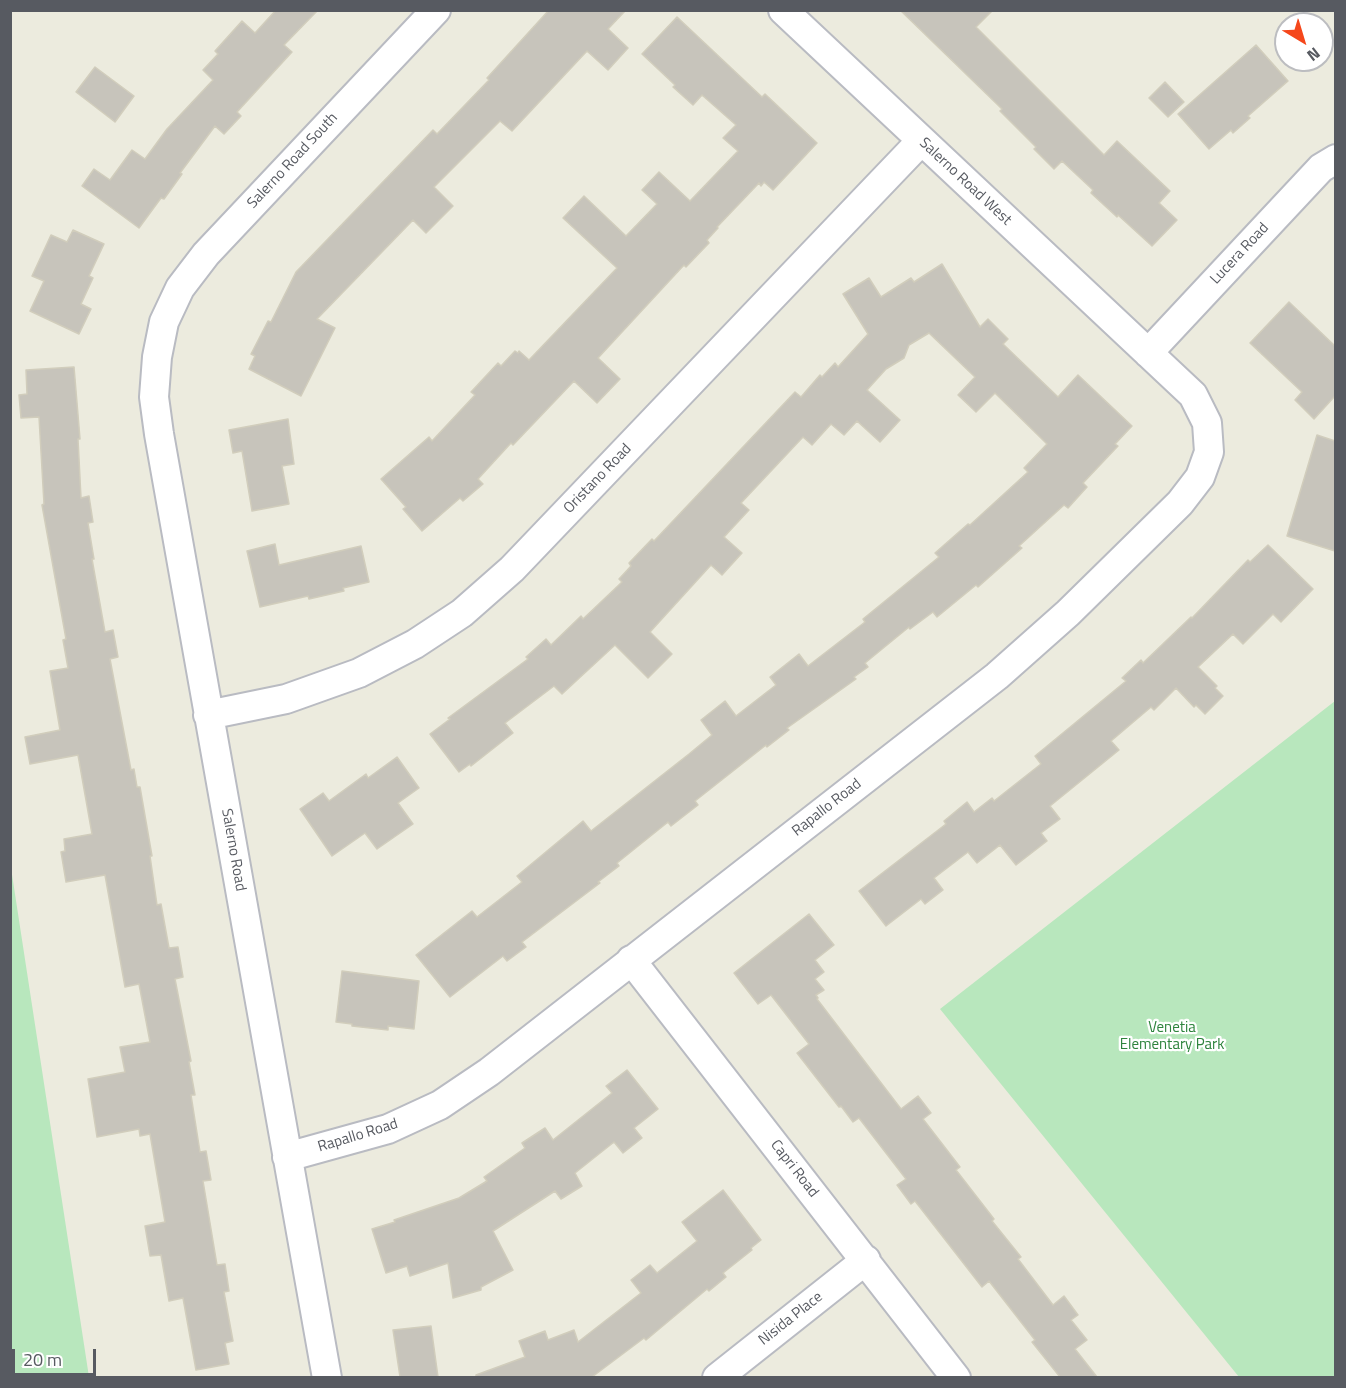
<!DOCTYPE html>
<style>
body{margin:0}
#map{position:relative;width:1346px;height:1388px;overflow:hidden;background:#ecebde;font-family:"Titillium Web",sans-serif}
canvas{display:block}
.frame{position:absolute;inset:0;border:12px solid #575a61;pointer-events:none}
.north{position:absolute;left:1274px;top:12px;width:60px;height:60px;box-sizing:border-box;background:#fff;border:2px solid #bcbdc0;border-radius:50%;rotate:142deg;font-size:16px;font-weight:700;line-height:24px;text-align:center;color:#575a61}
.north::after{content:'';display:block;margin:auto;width:21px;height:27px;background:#f5471b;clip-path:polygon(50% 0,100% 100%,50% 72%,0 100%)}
.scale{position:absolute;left:12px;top:1349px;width:84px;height:27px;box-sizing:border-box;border:3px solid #575a61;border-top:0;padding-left:8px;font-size:18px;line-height:21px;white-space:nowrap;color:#575a61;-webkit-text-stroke:4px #fff;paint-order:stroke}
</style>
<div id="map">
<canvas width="1346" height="1388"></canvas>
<div class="frame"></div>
<div class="north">N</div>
<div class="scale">20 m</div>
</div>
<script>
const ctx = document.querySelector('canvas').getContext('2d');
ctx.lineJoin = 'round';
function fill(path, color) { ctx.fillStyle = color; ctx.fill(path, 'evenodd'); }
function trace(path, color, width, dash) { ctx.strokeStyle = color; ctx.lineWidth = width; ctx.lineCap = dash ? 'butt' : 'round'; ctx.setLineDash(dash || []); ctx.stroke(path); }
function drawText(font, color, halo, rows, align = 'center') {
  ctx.font = font + ' "Titillium Web",sans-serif'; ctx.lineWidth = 4.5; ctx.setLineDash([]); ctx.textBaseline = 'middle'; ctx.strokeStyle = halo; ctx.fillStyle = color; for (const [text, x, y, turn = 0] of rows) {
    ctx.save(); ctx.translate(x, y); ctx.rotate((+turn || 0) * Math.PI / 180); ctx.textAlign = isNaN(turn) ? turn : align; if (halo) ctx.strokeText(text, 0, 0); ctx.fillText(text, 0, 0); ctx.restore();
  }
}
fill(new Path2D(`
 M 1335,701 L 1335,1377 L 1239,1377 L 940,1009 Z
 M 10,868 L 11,868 L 89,1377 L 11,1377 Z`), '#b8e7bd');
const building = new Path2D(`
 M 276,10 L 318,10 L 284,45 L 292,52 L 237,112 L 241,116 L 224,134 L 215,126 L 180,173 L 182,174 L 164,199 L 161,198 L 139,228 L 82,186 L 94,169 L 110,180 L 132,150 L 145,159 L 167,129 L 213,80 L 203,70 L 218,54 L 215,51 L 242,21 L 255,33 Z
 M 549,10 L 626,10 L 608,29 L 628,48 L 608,70 L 587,51 L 512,131 L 500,121 L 434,187 L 453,206 L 426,233 L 413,220 L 317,319 L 335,328 L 301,396 L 249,369 L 255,356 L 251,354 L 268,321 L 271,322 L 296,272 L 433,130 L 437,134 L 489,80 L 487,78 Z
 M 900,10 L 993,10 L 976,27 L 1104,155 L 1117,141 L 1170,191 L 1159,203 L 1177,220 L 1152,246 L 1118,215 L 1117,217 L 1091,193 L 1093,190 L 1062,161 L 1054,169 L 1034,149 L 1036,147 L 1000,111 L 1002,109 Z
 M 677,17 L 762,97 L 765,94 L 817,143 L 773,190 L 764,182 L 761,186 L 759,183 L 717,227 L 718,228 L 707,240 L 709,243 L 686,267 L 684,265 L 598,358 L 620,379 L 597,403 L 574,381 L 513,445 L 511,443 L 478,479 L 483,484 L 463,501 L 460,498 L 422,531 L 403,509 L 406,507 L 381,479 L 429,437 L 432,441 L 475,395 L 471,392 L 498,363 L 501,366 L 515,351 L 518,353 L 519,351 L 529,360 L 617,268 L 563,218 L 584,196 L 626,236 L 657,204 L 642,190 L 659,172 L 690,201 L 738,151 L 723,138 L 736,125 L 702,95 L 693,105 L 673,87 L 675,85 L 642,54 Z
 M 1256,45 L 1288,81 L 1248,116 L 1250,118 L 1233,133 L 1231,130 L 1209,149 L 1178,114 Z
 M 95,67 L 134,96 L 115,122 L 76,92 Z
 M 1165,82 L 1184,102 L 1168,117 L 1149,98 Z
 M 73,230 L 104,244 L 89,276 L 93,278 L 81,304 L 91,309 L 79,334 L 30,311 L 44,281 L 32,276 L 51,235 L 67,242 Z
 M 942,264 L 980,327 L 988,319 L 1008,339 L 1003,344 L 1058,397 L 1078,375 L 1132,426 L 1115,444 L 1118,446 L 1083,483 L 1087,487 L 1068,508 L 1064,505 L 1019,546 L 1022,548 L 978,587 L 976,585 L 937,617 L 933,612 L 910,629 L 909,627 L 865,663 L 868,667 L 854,677 L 856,679 L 787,728 L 789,730 L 767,747 L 766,745 L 695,801 L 698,805 L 671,826 L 668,822 L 617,863 L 619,866 L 598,882 L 600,883 L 522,942 L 526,947 L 507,961 L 503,956 L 450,997 L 416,955 L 472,911 L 477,917 L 522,882 L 517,876 L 583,821 L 591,831 L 689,754 L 712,735 L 701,720 L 725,701 L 736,716 L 776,685 L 770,677 L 799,654 L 808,666 L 865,622 L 863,619 L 939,557 L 935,553 L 968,524 L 970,525 L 1028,472 L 1024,468 L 1047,444 L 995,393 L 976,412 L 958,395 L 975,377 L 929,333 L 909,345 L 904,358 L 886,369 L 867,390 L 900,420 L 880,442 L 857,421 L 844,435 L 831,424 L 812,445 L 803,437 L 741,503 L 749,510 L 724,537 L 742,553 L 722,575 L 711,565 L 650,632 L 672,654 L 648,678 L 615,645 L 562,694 L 554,686 L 505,723 L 513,733 L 471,766 L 470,764 L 459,772 L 430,734 L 450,719 L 448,718 L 528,659 L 526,657 L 546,639 L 551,645 L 581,616 L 583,619 L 622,582 L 619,579 L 631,566 L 629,563 L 652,539 L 654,541 L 795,392 L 801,397 L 820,375 L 822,377 L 835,363 L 838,367 L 868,334 L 843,294 L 869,278 L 881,297 L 911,278 L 914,282 Z
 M 1289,302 L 1335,346 L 1335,396 L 1314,419 L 1295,400 L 1302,392 L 1250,343 Z
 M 74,367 L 80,439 L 78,439 L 81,498 L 89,496 L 93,522 L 88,523 L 94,559 L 92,559 L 105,632 L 113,630 L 118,657 L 110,659 L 131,770 L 134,769 L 137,787 L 140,787 L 152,856 L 150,856 L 157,905 L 161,904 L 169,948 L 178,947 L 183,977 L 175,979 L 191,1061 L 189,1062 L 195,1095 L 191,1095 L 200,1152 L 206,1151 L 211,1180 L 203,1181 L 217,1265 L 225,1264 L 229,1291 L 224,1292 L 233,1341 L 225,1343 L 229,1364 L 196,1370 L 183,1298 L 169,1301 L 161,1255 L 150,1256 L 145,1226 L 165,1222 L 150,1134 L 140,1136 L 139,1129 L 97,1137 L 88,1079 L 125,1072 L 120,1047 L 150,1042 L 139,984 L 125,987 L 105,875 L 66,882 L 61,852 L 65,851 L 64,839 L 92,834 L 78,755 L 30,764 L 25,737 L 60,730 L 50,671 L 68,668 L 63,640 L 66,639 L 42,505 L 44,504 L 39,417 L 21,418 L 19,395 L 27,394 L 26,370 Z
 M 288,419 L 294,464 L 282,466 L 289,504 L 252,511 L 242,451 L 233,453 L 229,430 Z
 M 1317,435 L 1335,441 L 1335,551 L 1287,536 Z
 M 275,544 L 279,565 L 361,546 L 369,582 L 343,588 L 344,591 L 309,599 L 308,596 L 260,607 L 247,551 Z
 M 1268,545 L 1313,589 L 1281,622 L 1273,614 L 1243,644 L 1233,634 L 1198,667 L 1217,686 L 1215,688 L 1223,696 L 1205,714 L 1196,705 L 1194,707 L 1176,688 L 1154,710 L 1151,707 L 1111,741 L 1119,750 L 1050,806 L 1060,819 L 1041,833 L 1047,841 L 1016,865 L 1000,845 L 977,863 L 968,852 L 934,878 L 943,890 L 925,904 L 921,899 L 886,926 L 859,891 L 946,824 L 944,821 L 967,802 L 974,812 L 992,798 L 994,801 L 1041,764 L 1035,756 L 1126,681 L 1122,678 L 1141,660 L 1143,663 L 1191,617 L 1192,618 L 1248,560 L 1250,562 Z
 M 397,757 L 419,788 L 398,803 L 413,824 L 377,849 L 365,833 L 332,856 L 300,809 L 323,793 L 329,801 L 366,774 L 368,778 Z
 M 809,914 L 834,945 L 815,960 L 824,972 L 815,979 L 824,990 L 816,995 L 818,998 L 817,999 L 901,1109 L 918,1096 L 931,1113 L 923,1119 L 960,1167 L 956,1170 L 994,1219 L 992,1221 L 1021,1257 L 1018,1259 L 1053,1305 L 1064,1296 L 1078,1315 L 1071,1320 L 1087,1340 L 1075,1349 L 1097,1377 L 1060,1377 L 1032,1342 L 1035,1340 L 989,1281 L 982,1287 L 915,1201 L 911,1204 L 897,1185 L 906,1179 L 859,1118 L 853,1122 L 841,1106 L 839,1107 L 797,1053 L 809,1044 L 771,995 L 758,1004 L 734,973 Z
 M 342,971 L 419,981 L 414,1029 L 388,1026 L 388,1030 L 352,1026 L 352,1024 L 336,1022 Z
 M 627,1070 L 658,1109 L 634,1128 L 642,1138 L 623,1153 L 614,1142 L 575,1173 L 582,1186 L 561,1199 L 555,1191 L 493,1231 L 513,1270 L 481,1287 L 481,1290 L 453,1298 L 448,1263 L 410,1276 L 407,1266 L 386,1273 L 372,1229 L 395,1222 L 394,1220 L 459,1198 L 487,1181 L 484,1177 L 525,1148 L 522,1143 L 545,1128 L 553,1140 L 612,1093 L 606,1086 Z
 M 723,1190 L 761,1240 L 751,1248 L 752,1250 L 723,1273 L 726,1277 L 709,1291 L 707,1289 L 646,1340 L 644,1338 L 592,1377 L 476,1377 L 476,1375 L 525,1357 L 519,1341 L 545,1331 L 548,1340 L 574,1330 L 578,1342 L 641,1293 L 631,1280 L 650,1265 L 657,1273 L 697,1241 L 682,1222 Z
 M 431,1326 L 438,1377 L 400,1377 L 393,1330 Z`);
fill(building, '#c7c4bb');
trace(building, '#d1cdbc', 1.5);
const minor = new Path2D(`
 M 1148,353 L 1321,168 L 1336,159
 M 208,715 L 286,699 L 359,673 L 415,644 L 462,613 L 512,569 L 921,141
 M 631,960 L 956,1378
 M 287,1157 L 388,1129 L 440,1105 L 489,1072 L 997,676 L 1068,613 L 1180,503 L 1200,477 L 1209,452 L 1207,423 L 1193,395 L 783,10
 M 327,1378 L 159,434 L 154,397 L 157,357 L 164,322 L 180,288 L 206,254 L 436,10
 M 717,1378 L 866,1260`);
trace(minor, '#b9bbc2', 32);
trace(minor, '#fff', 28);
drawText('15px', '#575a61', '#fff', [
 ["Salerno Road South",293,161,-47],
 ["Salerno Road West",965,182,43],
 ["Lucera Road",1240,254,-47],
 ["Oristano Road",598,479,-46],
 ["Rapallo Road",827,808,-38],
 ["Salerno Road",233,850,80],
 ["Rapallo Road",358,1136,-17],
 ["Capri Road",794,1169,52],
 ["Nisida Place",791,1319,-38]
]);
drawText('15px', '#2d833c', '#fff', [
 ["Venetia",1172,1028],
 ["Elementary Park",1172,1045]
]);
</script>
